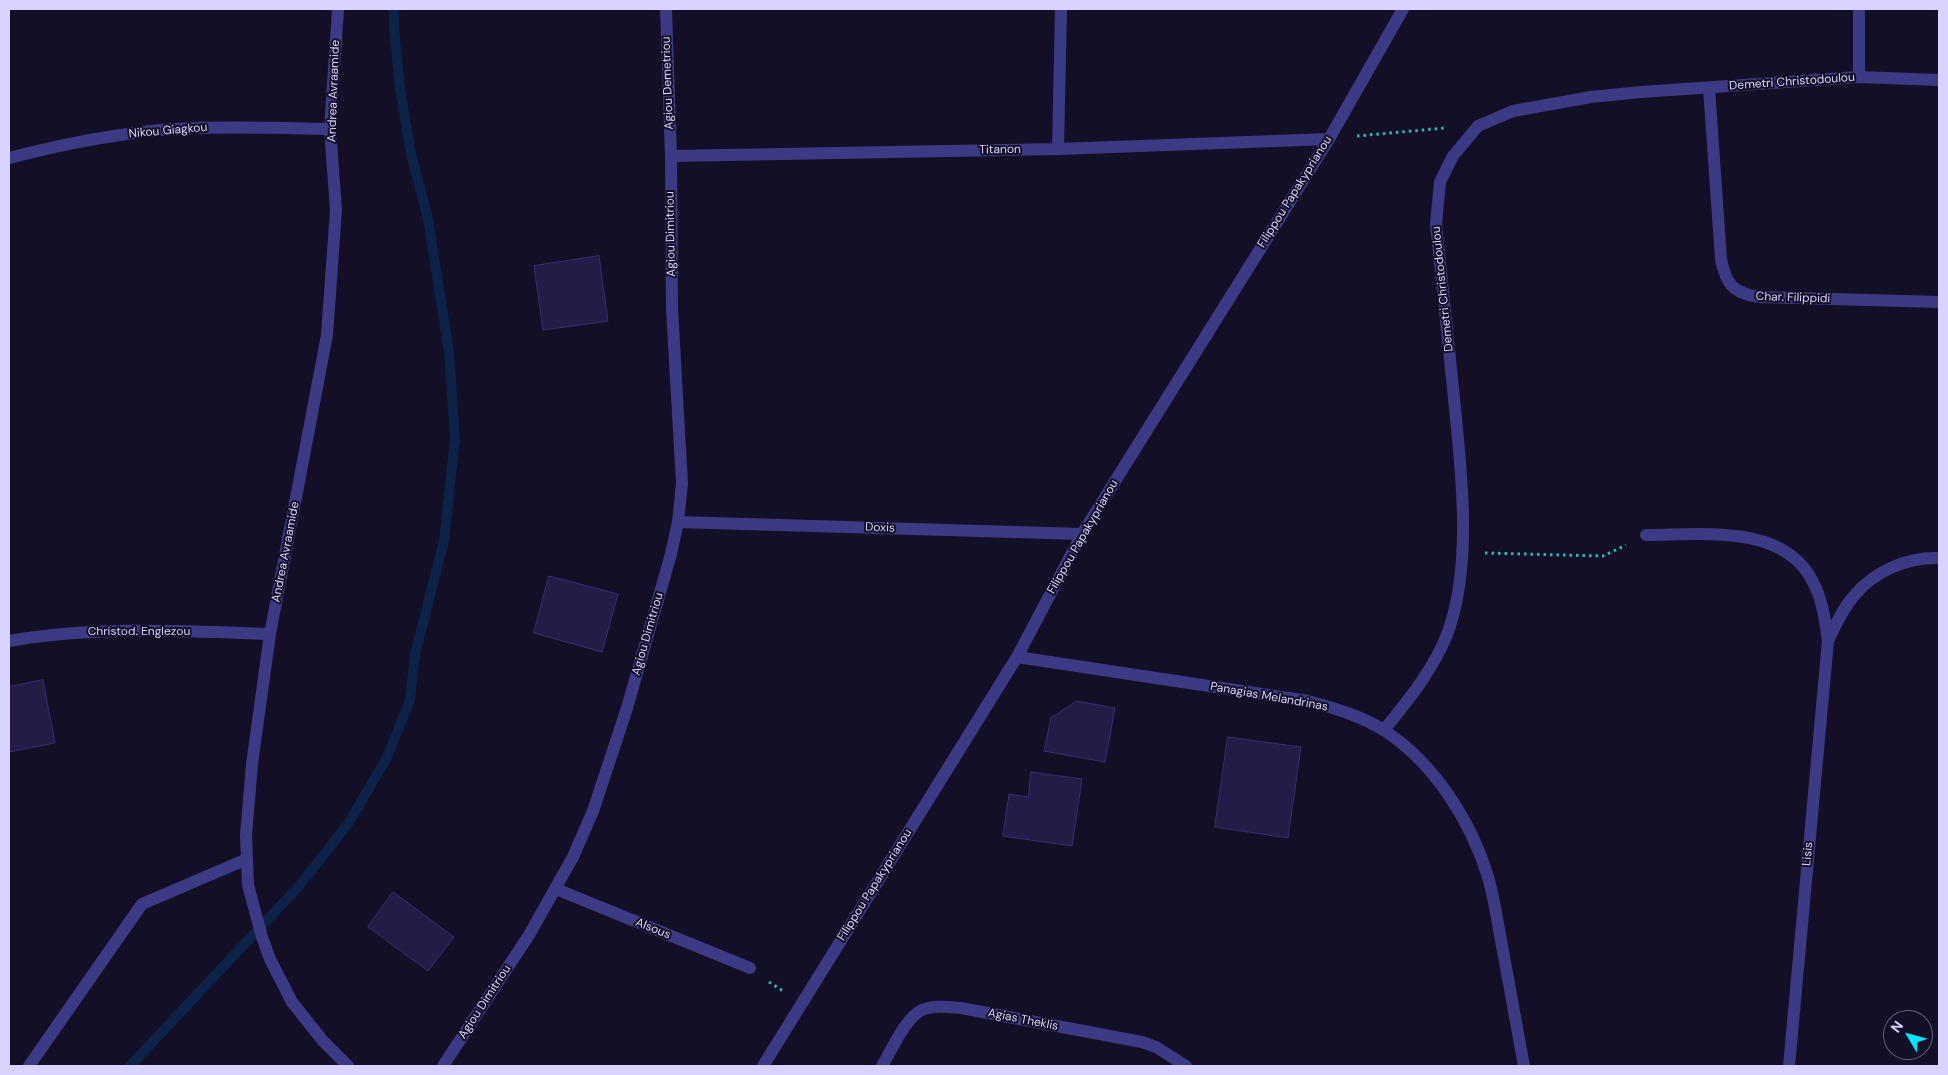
<!DOCTYPE html>
<style>
body{margin:0}
#map{position:relative;width:1948px;height:1075px;overflow:hidden;background:#130f26;font-family:"DM Sans",sans-serif}
canvas{display:block}
.frame{position:absolute;inset:0;border:10px solid #d9d4ff;pointer-events:none}
.north{position:absolute;left:1883px;top:1010px;width:50px;height:50px;box-sizing:border-box;background:#130f26;border:1px solid #625e7d;border-radius:50%;rotate:307deg;font-size:14px;font-weight:700;line-height:20px;text-align:center;color:#d9d4ff}
.north::after{content:'';display:block;margin:auto;width:18px;height:22px;background:#00e5ff;clip-path:polygon(50% 0,100% 100%,50% 72%,0 100%)}
</style>
<div id="map">
<canvas width="1948" height="1075"></canvas>
<div class="frame"></div>
<div class="north">N</div>
</div>
<script>
const ctx = document.querySelector('canvas').getContext('2d');
ctx.lineJoin = 'round';
function trace(path, color, width, dash) { ctx.strokeStyle = color; ctx.lineWidth = width; ctx.lineCap = dash ? 'butt' : 'round'; ctx.setLineDash(dash || []); ctx.stroke(path); }
function fill(path, color) { ctx.fillStyle = color; ctx.fill(path, 'evenodd'); }
function drawText(font, color, halo, rows, align = 'center') {
  ctx.font = font + ' "DM Sans",sans-serif'; ctx.lineWidth = 4; ctx.setLineDash([]); ctx.textBaseline = 'middle'; ctx.strokeStyle = halo; ctx.fillStyle = color; for (const [text, x, y, turn = 0] of rows) {
    ctx.save(); ctx.translate(x, y); ctx.rotate((+turn || 0) * Math.PI / 180); ctx.textAlign = isNaN(turn) ? turn : align; if (halo) ctx.strokeText(text, 0, 0); ctx.fillText(text, 0, 0); ctx.restore();
  }
}
trace(new Path2D(`
 M 130,1066 L 299,886 L 348,824 L 387,757 L 410,700 L 415,654 L 444,541 L 455,438 L 449,352 L 428,219 L 411,154 L 400,89 L 394,27 L 394,9`), '#0c2248', 10);
const building = new Path2D(`
 M 599,256 L 608,321 L 543,330 L 534,266 Z
 M 549,576 L 618,594 L 602,652 L 534,633 Z
 M 43,680 L 55,743 L 9,752 L 9,687 Z
 M 1077,701 L 1115,708 L 1105,762 L 1044,751 L 1051,718 Z
 M 1228,737 L 1301,747 L 1288,838 L 1215,827 Z
 M 1031,772 L 1082,779 L 1072,846 L 1003,836 L 1009,794 L 1028,797 Z
 M 393,892 L 454,937 L 428,971 L 368,927 Z`);
fill(building, '#241b47');
trace(building, '#3b2d73', 1);
trace(new Path2D(`
 M 1357,136 L 1445,128
 M 1485,553 L 1603,556 L 1626,545
 M 769,982 L 783,991`), '#2fb8b0', 3, [2.5, 4]);
trace(new Path2D(`
 M 29,1066 L 142,904 L 247,859`), '#3d3a85', 12);
trace(new Path2D(`
 M 338,9 L 330,129 L 336,210 L 327,335 L 270,634 L 252,764 L 246,835 L 248,885 L 262,937 L 270,959 L 292,1002 L 323,1041 L 348,1066
 M 1859,9 L 1859,77
 M 1709,88 L 1721,259 C 1726,285 1734,294 1761,297 L 1939,302
 M 1058,149 L 1061,9
 M 671,156 L 1058,149 L 1329,139
 M 9,158 C 63,144 118,133 174,129 C 226,126 278,128 330,129
 M 678,522 L 1082,534
 M 1646,535 C 1701,535 1784,523 1813,582 C 1823,601 1825,621 1828,641 L 1789,1066
 M 9,641 C 95,626 183,631 270,634
 M 1828,641 C 1835,626 1842,610 1853,597 C 1874,571 1907,557 1939,558
 M 1017,657 L 1308,701 C 1334,708 1362,716 1385,731 C 1434,763 1471,821 1488,877 C 1495,901 1498,926 1503,951 C 1510,989 1517,1028 1524,1066
 M 1384,730 C 1409,699 1434,669 1448,632 C 1473,562 1461,470 1454,398 C 1448,340 1442,282 1436,224 L 1440,182 L 1453,156 L 1478,126 L 1513,111 L 1591,97 L 1641,92 L 1859,77 L 1939,80
 M 556,889 L 750,968
 M 443,1066 L 529,935 L 573,857 L 593,811 L 627,708 L 671,554 L 678,522 L 682,483 L 672,309 L 671,156 L 666,9
 M 763,1066 L 1017,657 L 1082,534 L 1329,139 L 1403,9
 M 882,1066 C 891,1051 906,1017 922,1010 C 934,1005 948,1007 961,1008 L 1142,1042 L 1156,1047 L 1186,1066`), '#3d3a85', 12);
drawText('12px', '#d9d4ff', '#130f26', [
 ["Demetri Christodoulou",1792,82,-4],
 ["Agiou Demetriou",668,83,-92],
 ["Andrea Avraamide",334,91,-88],
 ["Nikou Giagkou",168,131,-5],
 ["Titanon",1000,150,-1],
 ["Filippou Papakyprianou",1295,192,-58],
 ["Agiou Dimitriou",671,234,-91],
 ["Demetri Christodoulou",1443,289,-96],
 ["Char. Filippidi",1793,298,2],
 ["Doxis",880,528,2],
 ["Filippou Papakyprianou",1083,537,-60],
 ["Andrea Avraamide",286,552,-79],
 ["Christod. Englezou",139,632],
 ["Agiou Dimitriou",648,634,-74],
 ["Panagias Melandrinas",1269,697,10],
 ["Lisis",1808,854,-85],
 ["Filippou Papakyprianou",875,885,-58],
 ["Alsous",653,929,22],
 ["Agiou Dimitriou",485,1002,-57],
 ["Agias Theklis",1023,1020,11]
]);
</script>
